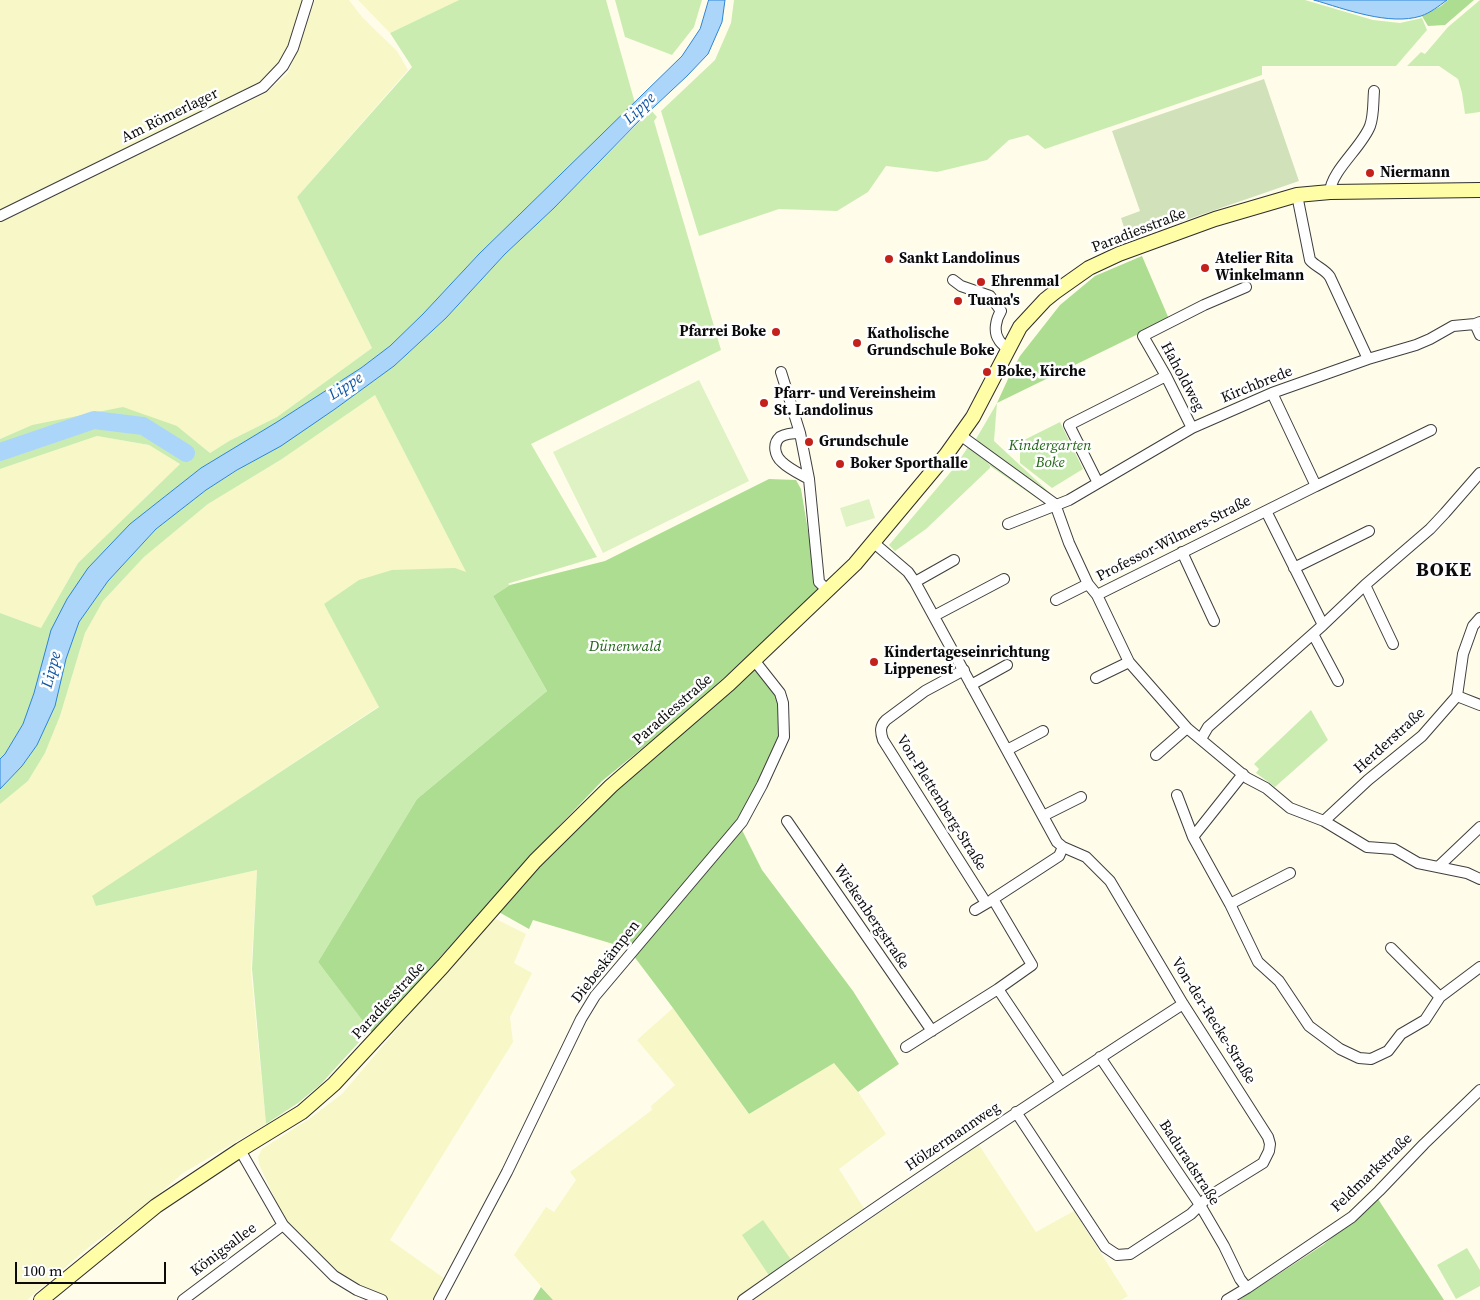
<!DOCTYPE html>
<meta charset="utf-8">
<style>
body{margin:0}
#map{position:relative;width:1480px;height:1300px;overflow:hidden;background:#fffdea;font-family:"Source Serif 4",serif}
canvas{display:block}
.scale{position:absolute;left:15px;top:1262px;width:151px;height:22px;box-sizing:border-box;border:2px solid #0b0b0b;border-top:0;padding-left:6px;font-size:15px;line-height:18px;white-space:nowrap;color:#0b0b0b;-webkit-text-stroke:4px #fff;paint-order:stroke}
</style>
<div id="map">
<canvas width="1480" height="1300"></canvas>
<div class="scale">100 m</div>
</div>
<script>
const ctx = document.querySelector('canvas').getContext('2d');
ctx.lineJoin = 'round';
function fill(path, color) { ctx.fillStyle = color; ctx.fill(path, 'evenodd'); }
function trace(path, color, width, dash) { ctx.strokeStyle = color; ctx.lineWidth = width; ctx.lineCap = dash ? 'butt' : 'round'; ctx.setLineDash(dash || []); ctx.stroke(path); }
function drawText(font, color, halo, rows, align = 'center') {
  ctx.font = font + ' "Source Serif 4",serif'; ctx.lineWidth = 5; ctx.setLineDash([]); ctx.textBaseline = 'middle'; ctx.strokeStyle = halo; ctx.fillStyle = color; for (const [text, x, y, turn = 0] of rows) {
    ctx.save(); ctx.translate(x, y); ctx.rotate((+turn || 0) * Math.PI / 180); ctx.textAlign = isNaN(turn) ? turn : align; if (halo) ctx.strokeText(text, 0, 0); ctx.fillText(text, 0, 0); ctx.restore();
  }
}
fill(new Path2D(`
 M 0,0 L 304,0 L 287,47 L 278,64 L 265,79 L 256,86 L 0,212 Z
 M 315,0 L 349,0 L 362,17 L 397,51 L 408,70 L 297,197 L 372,348 L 277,417 L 229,441 L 210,453 L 177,426 L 32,425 L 0,439 L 0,221 L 266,93 L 288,73 L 297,51 Z
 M 358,0 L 459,0 L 390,33 Z
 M 375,395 L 466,572 L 324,604 L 379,706 L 92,897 L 97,906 L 257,870 L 251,971 L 266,1124 L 183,1173 L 153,1199 L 89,1247 L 27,1300 L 0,1300 L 0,804 L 28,781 L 45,753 L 60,716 L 85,633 L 103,601 L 144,557 L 208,504 L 282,459 Z
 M 97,436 L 149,445 L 180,464 L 78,563 L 41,628 L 0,613 L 0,469 Z
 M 492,917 L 526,934 L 514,963 L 532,973 L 510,1017 L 513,1042 L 390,1240 L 448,1281 L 438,1300 L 391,1300 L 360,1289 L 338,1274 L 286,1223 L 259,1164 L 258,1157 L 262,1149 L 309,1119 L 342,1094 Z
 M 673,1008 L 749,1114 L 835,1062 L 858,1092 L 886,1134 L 839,1169 L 865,1210 L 792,1261 L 743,1235 L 770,1277 L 736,1300 L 553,1300 L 514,1255 L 546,1207 L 554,1212 L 576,1180 L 570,1172 L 652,1110 L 651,1106 L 675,1085 L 637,1040 Z
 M 979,1145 L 1036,1232 L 1074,1211 L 1128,1296 L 1121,1300 L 752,1300 Z`), '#f7f7c8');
fill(new Path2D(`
 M 459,0 L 606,0 L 635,103 L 479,254 L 423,314 L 390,346 L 361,368 L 277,422 L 201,468 L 130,524 L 34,693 L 23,724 L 5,754 L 0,759 L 0,613 L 41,628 L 78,563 L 180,464 L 149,445 L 97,436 L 0,469 L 0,439 L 32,425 L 123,407 L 177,426 L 210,453 L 229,441 L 277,417 L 372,348 L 297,197 L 412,67 L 390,33 Z
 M 615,0 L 702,0 L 694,27 L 672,55 L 625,37 Z
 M 734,0 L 1305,0 L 1373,20 L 1400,23 L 1422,18 L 1427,30 L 1396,66 L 1262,66 L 1262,75 L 1045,149 L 1028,135 L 1009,140 L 987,160 L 937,172 L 886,166 L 868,192 L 837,211 L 779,209 L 699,236 L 661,111 L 715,60 L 731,23 Z
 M 1480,0 L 1480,112 L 1465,114 L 1462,93 L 1458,79 L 1439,66 L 1407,66 L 1421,52 L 1425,54 L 1448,27 Z
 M 651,110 L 657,117 L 654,121 L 721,350 L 531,444 L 597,557 L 510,583 L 508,584 L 510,585 L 493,596 L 547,691 L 417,799 L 318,962 L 370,1030 L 321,1084 L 298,1103 L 266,1124 L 252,969 L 257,870 L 96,906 L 92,896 L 379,707 L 324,604 L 359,580 L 392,570 L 455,568 L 466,572 L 375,395 L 282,459 L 208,504 L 144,557 L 103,601 L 85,633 L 60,716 L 45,753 L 28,781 L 0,804 L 0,789 L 22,766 L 37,745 L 54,706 L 66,659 L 79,622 L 108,581 L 156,529 L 206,490 L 335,409 L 394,366 L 446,318 L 505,254 L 554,208 Z
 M 997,403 L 994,441 L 1050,493 L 1038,499 L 990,466 L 990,468 L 926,529 L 895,551 L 889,545 L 954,468 L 968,447 L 985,458 L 990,466 L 987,450 L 976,439 Z
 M 1060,422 L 1083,469 L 1052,488 L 1020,463 L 1020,442 Z
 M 1311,710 L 1328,740 L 1275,787 L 1256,773 L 1259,769 L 1254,764 Z
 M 763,1220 L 792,1261 L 770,1277 L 742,1235 Z
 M 1467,1248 L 1480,1270 L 1480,1286 L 1456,1299 L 1437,1265 Z`), '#cbecb1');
fill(new Path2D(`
 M 1448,0 L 1474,0 L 1445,25 L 1428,26 L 1422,16 L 1441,6 Z
 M 1142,256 L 1169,319 L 997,403 L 1008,379 L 1020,356 L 1060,305 L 1095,276 Z
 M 769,479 L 796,480 L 801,489 L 817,585 L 822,591 L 667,728 L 602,781 L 535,851 L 372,1033 L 318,962 L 417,799 L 547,691 L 493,596 L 510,585 L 605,561 Z
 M 755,666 L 771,688 L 781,706 L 780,736 L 760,783 L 735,822 L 741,828 L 762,870 L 853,991 L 899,1064 L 858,1092 L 834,1063 L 749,1114 L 673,1008 L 636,959 L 630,949 L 533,920 L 529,929 L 497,911 L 613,788 Z
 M 1378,1199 L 1444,1300 L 1239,1300 L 1323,1245 Z
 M 541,1287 L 553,1300 L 533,1300 Z`), '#acdd90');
fill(new Path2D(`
 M 1264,79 L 1299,181 L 1128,240 L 1121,218 L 1140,211 L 1112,131 Z`), '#d1e2ba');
fill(new Path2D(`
 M 699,380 L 749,481 L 603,553 L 553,452 Z
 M 869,499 L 875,518 L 846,527 L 840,508 Z`), '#def2c4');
const water = new Path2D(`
 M 709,0 L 725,0 L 722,22 L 708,54 L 687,76 L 640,120 L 554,208 L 505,254 L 446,318 L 394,366 L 335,409 L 281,446 L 237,470 L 206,490 L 156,529 L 108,581 L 79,622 L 66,659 L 55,706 L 37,745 L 22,766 L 0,789 L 0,759 L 5,754 L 23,724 L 34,693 L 51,630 L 67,599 L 88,568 L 130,524 L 201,468 L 277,422 L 361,368 L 390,346 L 423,314 L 479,254 L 682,56 L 700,29 Z
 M 1314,0 L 1447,0 C 1439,6 1430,13 1421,16 C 1389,26 1345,9 1314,0 Z`);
fill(water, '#abd6fa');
trace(water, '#2d84d6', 1);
trace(new Path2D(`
 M 0,452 L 94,420 L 143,426 L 186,453`), '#abd6fa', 18);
const minor = new Path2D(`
 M 1330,192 C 1331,171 1362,147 1370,126 C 1374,115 1373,102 1374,91
 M 1297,195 L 1310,260 C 1316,267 1325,269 1330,277 L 1368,359
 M 0,216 L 263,87 L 283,66 L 293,48 L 308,0
 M 953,280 L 961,286 L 990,296 L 1001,311 C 996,319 993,332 999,340 C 1001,344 1006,347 1008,349
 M 1475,324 L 1480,335
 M 781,372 L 800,433 L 809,479 L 819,582 L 828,591
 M 1192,428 L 1166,376 L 1143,336 L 1204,305 L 1246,287
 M 800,433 C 794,433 785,434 780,437 C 772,444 775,456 782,462 C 789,469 800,474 809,479
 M 960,435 L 1055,504 L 1069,543 L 1088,584 L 1097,595 L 1129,662 L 1187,728 L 1247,778 L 1266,788 L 1290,808 L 1324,821 L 1367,847 L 1394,849 L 1418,863 L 1467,873 L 1480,879
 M 1098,483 L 1069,425 L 1166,376
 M 1316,486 L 1431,430
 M 1266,511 L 1323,625
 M 1008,524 L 1069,500 L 1192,428 L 1272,393 L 1368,359 L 1416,345 L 1430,339 L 1453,326 L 1475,324 L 1480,322
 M 874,543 L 908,572 L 915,582 L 1057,842 L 1063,847 L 1086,857 L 1110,881 L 1183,1004 L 1268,1137 L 1270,1144 L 1269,1151 L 1263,1163 L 1208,1197 L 1191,1214 L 1130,1254 L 1117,1255 L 1105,1247 L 1016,1112
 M 1182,552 L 1214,621
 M 1294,568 L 1369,531
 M 915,582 L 954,560
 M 1365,585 L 1393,644
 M 1097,595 L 1316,486 L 1272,393
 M 1056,600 L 1088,584
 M 934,616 L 1004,579
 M 1313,634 L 1338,681
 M 964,670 L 925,691 L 886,720 C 880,726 880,731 883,740 L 986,903
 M 1096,678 L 1129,662
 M 971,685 L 1007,665
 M 1457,696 L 1480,705
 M 1201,739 L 1208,727 L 1323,625 L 1365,585 L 1430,529 L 1445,513 L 1480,473
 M 1007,750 L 1043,731
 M 1156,755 L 1187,728
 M 1243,774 L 1193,837 L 1230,904 L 1258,962 L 1279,981 L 1309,1026 L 1340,1049 L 1359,1058 L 1371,1059 L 1388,1051 L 1401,1034 L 1425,1020 L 1440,997 L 1480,967
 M 1177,795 L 1193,837
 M 1043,816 L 1081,797
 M 787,821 L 932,1031
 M 1324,821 L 1368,780 L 1422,736 L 1457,696 L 1463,654 L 1473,626 L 1480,618
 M 1438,867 L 1480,827
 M 1230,904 L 1290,873
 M 975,910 L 992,900
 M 1391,948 L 1440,997
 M 906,1047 L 998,989
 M 1100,1057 L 1200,1205 L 1224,1246 L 1240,1279 L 1247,1288
 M 1061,1083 L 998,989 L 1032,965 L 993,899 L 1059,856 L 1063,847
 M 240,1150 L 283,1225 L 334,1276 L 357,1290 L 382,1300
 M 183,1300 L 283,1225
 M 439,1300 L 507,1172 L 581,1019 L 595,996 L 742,822 L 762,785 L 784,737 L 783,703 L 780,693 L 754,660
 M 743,1300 C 887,1198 1034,1100 1183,1004
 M 1227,1300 L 1247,1288 L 1352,1217 L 1379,1191 L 1424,1144 L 1480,1090`);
const secondary = new Path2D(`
 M 41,1300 L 156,1206 L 240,1150 L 302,1112 L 334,1084 L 443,966 L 535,861 L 611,786 L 729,684 L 855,564 L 946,455 L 973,417 L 1020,327 L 1045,300 L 1055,292 L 1089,268 L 1119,254 L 1215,219 L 1297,195 L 1330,192 L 1480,190`);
trace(minor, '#3e3e3e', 12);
trace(secondary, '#2d2d2d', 16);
trace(minor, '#fff', 10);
trace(secondary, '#fffda5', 14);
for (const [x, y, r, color] of [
 [1370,173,5,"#c4211b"],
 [889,259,5,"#c4211b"],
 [1205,268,5,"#c4211b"],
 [981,282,5,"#c4211b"],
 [958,301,5,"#c4211b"],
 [776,332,5,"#c4211b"],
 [857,343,5,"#c4211b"],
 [987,372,5,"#c4211b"],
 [764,403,5,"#c4211b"],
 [809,442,5,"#c4211b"],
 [840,464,5,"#c4211b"],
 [874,662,5,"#c4211b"]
]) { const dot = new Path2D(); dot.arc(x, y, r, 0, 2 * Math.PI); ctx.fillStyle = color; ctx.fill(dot); trace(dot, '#fff', 2); }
drawText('15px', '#0b0b0b', '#fff', [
 ["Am Römerlager",170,116,-26],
 ["Paradiesstraße",1139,231,-21],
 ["Haholdweg",1182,377,62],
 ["Kirchbrede",1257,385,-22],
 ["Professor-Wilmers-Straße",1174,539,-27],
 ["Paradiesstraße",673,710,-41],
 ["Herderstraße",1390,741,-42],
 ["Von-Plettenberg-Straße",941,803,58],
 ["Wiekenbergstraße",871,917,56],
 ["Diebeskämpen",606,962,-52],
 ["Paradiesstraße",389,1001,-47],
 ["Von-der-Recke-Straße",1213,1021,58],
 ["Hölzermannweg",953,1137,-34],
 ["Baduradstraße",1189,1163,57],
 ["Feldmarkstraße",1372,1173,-44],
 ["Königsallee",224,1250,-37]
]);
drawText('bold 15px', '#0b0b0b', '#fff', [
 ["Niermann",1380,173],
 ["Sankt Landolinus",899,259],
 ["Atelier Rita",1215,259],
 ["Winkelmann",1215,276],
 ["Ehrenmal",991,282],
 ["Tuana's",968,301],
 ["Pfarrei Boke",766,332,"right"],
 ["Katholische",867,334],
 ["Grundschule Boke",867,351],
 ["Boke, Kirche",997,372],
 ["Pfarr- und Vereinsheim",774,394],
 ["St. Landolinus",774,411],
 ["Grundschule",819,442],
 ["Boker Sporthalle",850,464],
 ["Kindertageseinrichtung",884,653],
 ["Lippenest",884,670]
], 'left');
drawText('italic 15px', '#226718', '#fff', [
 ["Kindergarten",1050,446],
 ["Boke",1050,463],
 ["Dünenwald",625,647]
]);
drawText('italic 16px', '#0e56a4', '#fff', [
 ["Lippe",640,109,-44],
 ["Lippe",346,387,-32],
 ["Lippe",52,670,-75]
]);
ctx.letterSpacing = '1px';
drawText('bold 20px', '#0b0b0b', '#fff', [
 ["BOKE",1444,571]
]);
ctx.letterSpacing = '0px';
</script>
